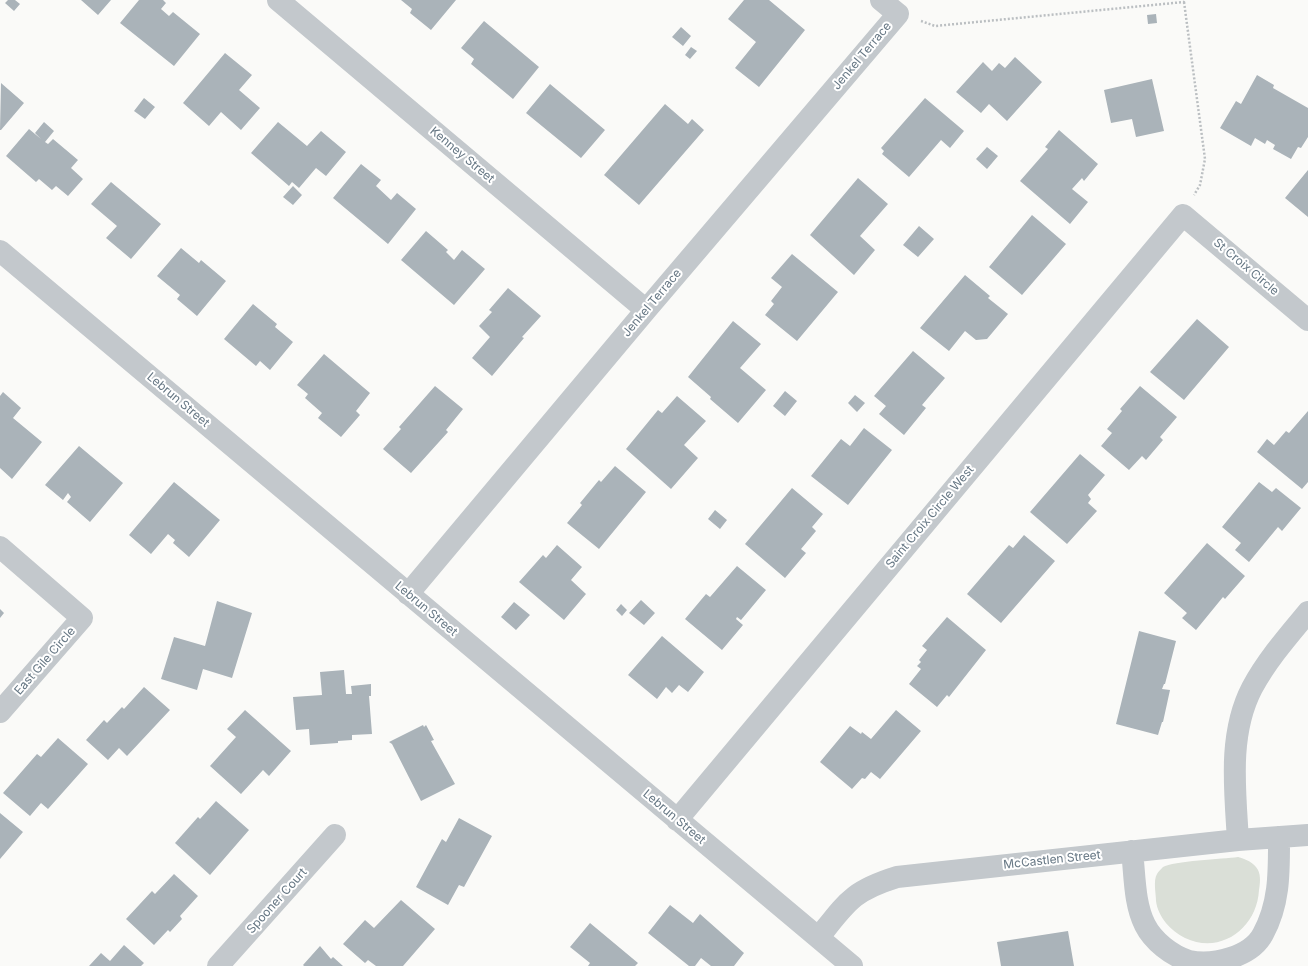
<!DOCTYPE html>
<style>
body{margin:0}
canvas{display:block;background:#fafaf8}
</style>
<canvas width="1308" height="966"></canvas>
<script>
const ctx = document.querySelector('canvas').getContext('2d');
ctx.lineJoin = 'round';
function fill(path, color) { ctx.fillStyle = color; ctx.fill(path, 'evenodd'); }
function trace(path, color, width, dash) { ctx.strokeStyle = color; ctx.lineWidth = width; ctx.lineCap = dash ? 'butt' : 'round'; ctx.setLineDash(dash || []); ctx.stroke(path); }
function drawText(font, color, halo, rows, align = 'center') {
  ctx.font = font + ' Inter,sans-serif'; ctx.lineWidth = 4; ctx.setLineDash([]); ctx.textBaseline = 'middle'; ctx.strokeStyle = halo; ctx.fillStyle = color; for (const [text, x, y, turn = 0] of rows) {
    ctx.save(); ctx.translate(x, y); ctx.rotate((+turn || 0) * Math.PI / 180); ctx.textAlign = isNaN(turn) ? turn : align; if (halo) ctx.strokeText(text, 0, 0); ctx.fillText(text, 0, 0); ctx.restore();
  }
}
fill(new Path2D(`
 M 1238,857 C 1245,859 1254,862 1258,870 C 1261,876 1260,884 1259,890 C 1257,928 1221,955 1185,938 C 1171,931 1158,917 1156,901 C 1156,893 1153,881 1157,874 C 1158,872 1161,869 1163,867 C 1173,861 1223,859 1238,857 Z`), '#dadfd7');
fill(new Path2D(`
 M 8,0 L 15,0 L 20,4 L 14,11 L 5,3 Z
 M 81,0 L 111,0 L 98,15 Z
 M 139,0 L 163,0 L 166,3 L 161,9 L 169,16 L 173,12 L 200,34 L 174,66 L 120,23 Z
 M 401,0 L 456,0 L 431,30 L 410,13 L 412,9 Z
 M 744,0 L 769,0 L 805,30 L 759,87 L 735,68 L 756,42 L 728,19 Z
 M 1156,14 L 1157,23 L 1148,24 L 1147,15 Z
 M 484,21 L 539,67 L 513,99 L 471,64 L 474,59 L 461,48 Z
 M 681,27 L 691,36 L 683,46 L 672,37 Z
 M 691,47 L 697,51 L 690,59 L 685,55 Z
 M 225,53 L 252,75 L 239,90 L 260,108 L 241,130 L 221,112 L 209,126 L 183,103 Z
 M 1015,57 L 1042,82 L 1007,121 L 989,104 L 981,113 L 956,92 L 983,62 L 992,71 L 999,63 L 1005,68 Z
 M 1257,75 L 1274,85 L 1273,88 L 1308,108 L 1308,137 L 1301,148 L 1298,147 L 1291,159 L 1273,149 L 1275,145 L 1267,140 L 1265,144 L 1255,138 L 1251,146 L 1220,128 L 1236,101 L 1241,104 Z
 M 1152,79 L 1164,131 L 1136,137 L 1132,119 L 1111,123 L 1104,90 Z
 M 1,83 L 24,103 L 1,130 L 0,130 Z
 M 550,84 L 605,130 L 581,158 L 526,113 Z
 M 144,98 L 155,107 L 145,119 L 134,111 Z
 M 925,98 L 964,131 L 950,148 L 941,140 L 909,177 L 882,154 L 884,151 L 881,148 Z
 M 665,104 L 688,124 L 692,119 L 704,130 L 639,205 L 604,175 Z
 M 44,122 L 54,131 L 45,142 L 48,144 L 53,139 L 78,160 L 71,168 L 83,179 L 68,196 L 56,186 L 52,190 L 39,179 L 36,182 L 6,156 L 29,129 L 41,139 L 35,133 Z
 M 278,122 L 307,146 L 321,131 L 346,152 L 326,176 L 316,168 L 299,188 L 292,182 L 289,186 L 251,153 Z
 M 1059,130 L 1098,164 L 1084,181 L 1082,178 L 1072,189 L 1088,202 L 1070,224 L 1020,181 L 1048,149 L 1045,147 Z
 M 987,147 L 998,156 L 987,169 L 976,159 Z
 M 361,164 L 381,180 L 376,186 L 391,200 L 397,193 L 416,209 L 388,244 L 333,198 Z
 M 1308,170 L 1308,217 L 1285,198 Z
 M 858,178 L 888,204 L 860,236 L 875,250 L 854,275 L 810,235 Z
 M 111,182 L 161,224 L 131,259 L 106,238 L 117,226 L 91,204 Z
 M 293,186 L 302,195 L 293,205 L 283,197 Z
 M 1032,215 L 1066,244 L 1022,295 L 989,267 Z
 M 919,226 L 934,239 L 918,257 L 903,245 Z
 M 426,231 L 448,250 L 446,252 L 454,260 L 462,250 L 485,269 L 454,305 L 401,260 Z
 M 181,248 L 199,263 L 201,260 L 226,281 L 197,316 L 177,299 L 180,295 L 157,276 Z
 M 792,254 L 838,292 L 797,341 L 765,315 L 774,304 L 771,301 L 782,287 L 771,278 Z
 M 965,275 L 990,296 L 988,298 L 1008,314 L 987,339 L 976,340 L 965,331 L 949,351 L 920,328 Z
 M 508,288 L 541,316 L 522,337 L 524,338 L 492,376 L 472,358 L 490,337 L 479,326 L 492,312 L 489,310 Z
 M 253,304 L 277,324 L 275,327 L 293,342 L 270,370 L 260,361 L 256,366 L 224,339 Z
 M 1197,319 L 1229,347 L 1184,400 L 1150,372 Z
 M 733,321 L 761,344 L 740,368 L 766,390 L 738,423 L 710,399 L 711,397 L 688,377 Z
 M 913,351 L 945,378 L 922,405 L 926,408 L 904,435 L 879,414 L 886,406 L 874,396 Z
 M 324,354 L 370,393 L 356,411 L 360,415 L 341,437 L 318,418 L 322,413 L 305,398 L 308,394 L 297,385 Z
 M 435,386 L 463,409 L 446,430 L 448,432 L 411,473 L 383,449 L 401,429 L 399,427 Z
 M 1140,386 L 1177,417 L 1160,437 L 1163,440 L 1146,460 L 1142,456 L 1129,470 L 1101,446 L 1112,433 L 1107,429 L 1122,411 L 1120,409 Z
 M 785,391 L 797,401 L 785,416 L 773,406 Z
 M 3,392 L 21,408 L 13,418 L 42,442 L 12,479 L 0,468 L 0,396 Z
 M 855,395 L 865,403 L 857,412 L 848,403 Z
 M 677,396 L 706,421 L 684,445 L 698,458 L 671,489 L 626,449 L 658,410 L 662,413 Z
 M 1308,411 L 1308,482 L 1302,489 L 1257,452 L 1267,439 L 1274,445 L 1286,431 L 1289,433 Z
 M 864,428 L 892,450 L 848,505 L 811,476 L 841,439 L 850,446 Z
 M 79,446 L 123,483 L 90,522 L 67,502 L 71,497 L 68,493 L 63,500 L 45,485 Z
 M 1080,454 L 1105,475 L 1088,495 L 1091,499 L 1088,503 L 1097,511 L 1067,544 L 1030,512 Z
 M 615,466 L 646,492 L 599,549 L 567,523 L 582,505 L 580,503 L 599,480 L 601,482 Z
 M 174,482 L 220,520 L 189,557 L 173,543 L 175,540 L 168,534 L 151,554 L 129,535 Z
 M 1259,482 L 1272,492 L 1276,488 L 1301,508 L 1282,531 L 1278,527 L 1249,562 L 1235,550 L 1241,543 L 1222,527 Z
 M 792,488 L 823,514 L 812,527 L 816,531 L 801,549 L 806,553 L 785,578 L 745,544 Z
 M 715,510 L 727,520 L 720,529 L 708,519 Z
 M 1024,535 L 1055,561 L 1001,623 L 967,594 L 1009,545 L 1013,548 Z
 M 1207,543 L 1245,576 L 1225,599 L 1223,597 L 1196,630 L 1182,618 L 1187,613 L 1164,593 Z
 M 557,545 L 582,567 L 571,580 L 586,594 L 564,620 L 519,582 L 543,555 L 546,558 Z
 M 737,566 L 766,590 L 741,620 L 737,617 L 736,619 L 743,625 L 722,650 L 685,619 L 706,594 L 710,597 Z
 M 641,600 L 655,613 L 644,625 L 629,613 Z
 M 217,601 L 252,613 L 232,678 L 203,669 L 197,690 L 161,679 L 174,637 L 205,646 Z
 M 514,602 L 530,615 L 516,630 L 501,617 Z
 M 621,604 L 627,610 L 622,616 L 616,610 Z
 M 0,609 L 4,613 L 0,618 Z
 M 947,617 L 986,650 L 949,697 L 947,695 L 937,707 L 909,684 L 921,669 L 917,666 L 921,662 L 919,660 L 927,650 L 922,646 Z
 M 1139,631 L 1176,641 L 1165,684 L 1164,684 L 1162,689 L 1170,690 L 1163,722 L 1162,722 L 1158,735 L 1116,724 Z
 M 662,636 L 704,672 L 688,692 L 679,685 L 672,693 L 666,687 L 657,699 L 628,675 Z
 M 344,670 L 346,694 L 352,694 L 351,686 L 371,684 L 371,696 L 369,696 L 372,734 L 352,735 L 352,740 L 338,741 L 338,743 L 310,745 L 309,729 L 296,730 L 293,697 L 322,695 L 320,672 Z
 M 144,687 L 170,710 L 127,756 L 119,748 L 108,760 L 86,740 L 104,720 L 107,723 L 122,707 L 124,709 Z
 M 245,710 L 291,751 L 269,776 L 263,770 L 241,794 L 210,766 L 236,737 L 227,729 Z
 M 896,710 L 921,731 L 880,779 L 871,772 L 865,779 L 862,778 L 852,789 L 820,762 L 850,726 L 861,734 L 862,732 L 871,739 Z
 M 423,725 L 424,727 L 426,725 L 434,740 L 431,741 L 455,784 L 421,801 L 392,744 L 389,742 Z
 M 58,738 L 88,764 L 48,809 L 41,803 L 30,816 L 3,793 L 37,754 L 41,757 Z
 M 216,801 L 249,830 L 210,875 L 175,843 L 198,817 L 200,819 Z
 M 0,813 L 23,832 L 0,859 Z
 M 459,818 L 492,836 L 464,887 L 459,885 L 448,905 L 416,887 L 442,839 L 446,842 Z
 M 174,874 L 198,896 L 180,916 L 182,919 L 170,932 L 168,930 L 154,945 L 126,919 L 152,891 L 155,894 Z
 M 401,900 L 435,929 L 403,966 L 376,966 L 368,960 L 365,963 L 343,944 L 365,920 L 374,928 Z
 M 670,905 L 693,923 L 700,914 L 744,953 L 734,966 L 711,966 L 701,958 L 695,966 L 689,966 L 648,933 Z
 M 590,923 L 638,963 L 635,966 L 588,966 L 590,963 L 570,947 Z
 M 1068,931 L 1074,966 L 1001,966 L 997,942 Z
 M 124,945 L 144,963 L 141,966 L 89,966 L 101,953 L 110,961 Z
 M 320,946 L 331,959 L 333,957 L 343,966 L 304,966 L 303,965 Z`), '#aab3b9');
trace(new Path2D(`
 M 1184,2 L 1205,159 L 1200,185 L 1194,195
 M 921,21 L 935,26 L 1184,2 L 1186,0`), '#bbbfc2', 2.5, [2, 2]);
trace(new Path2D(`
 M 278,0 L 646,310
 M 0,251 L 852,966
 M 0,547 L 82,618 L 0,712
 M 408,594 L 646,310 L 898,14 L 881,0
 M 677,820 L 1183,215 L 1308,320
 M 1238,840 C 1235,790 1228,734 1252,688 C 1267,660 1288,636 1308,612
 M 1132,851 C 1135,876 1134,903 1145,925 C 1153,941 1172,956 1189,961 C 1213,966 1251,957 1263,934 C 1280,903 1279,871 1279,837
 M 819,937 C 847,902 852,891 897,877 L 1238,840 L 1308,835
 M 218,966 L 335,835`), '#c3c8cc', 22);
drawText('12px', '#657683', '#fff', [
 ["Jenkel Terrace",862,56,-50],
 ["Kenney Street",462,155,40],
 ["St Croix Circle",1246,267,40],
 ["Jenkel Terrace",652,303,-50],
 ["Lebrun Street",178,400,40],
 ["Saint Croix Circle West",930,517,-50],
 ["Lebrun Street",426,609,40],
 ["East Gile Circle",45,661,-49],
 ["Lebrun Street",674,817,40],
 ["McCastlen Street",1052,860,-6],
 ["Spooner Court",277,901,-48]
]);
</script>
